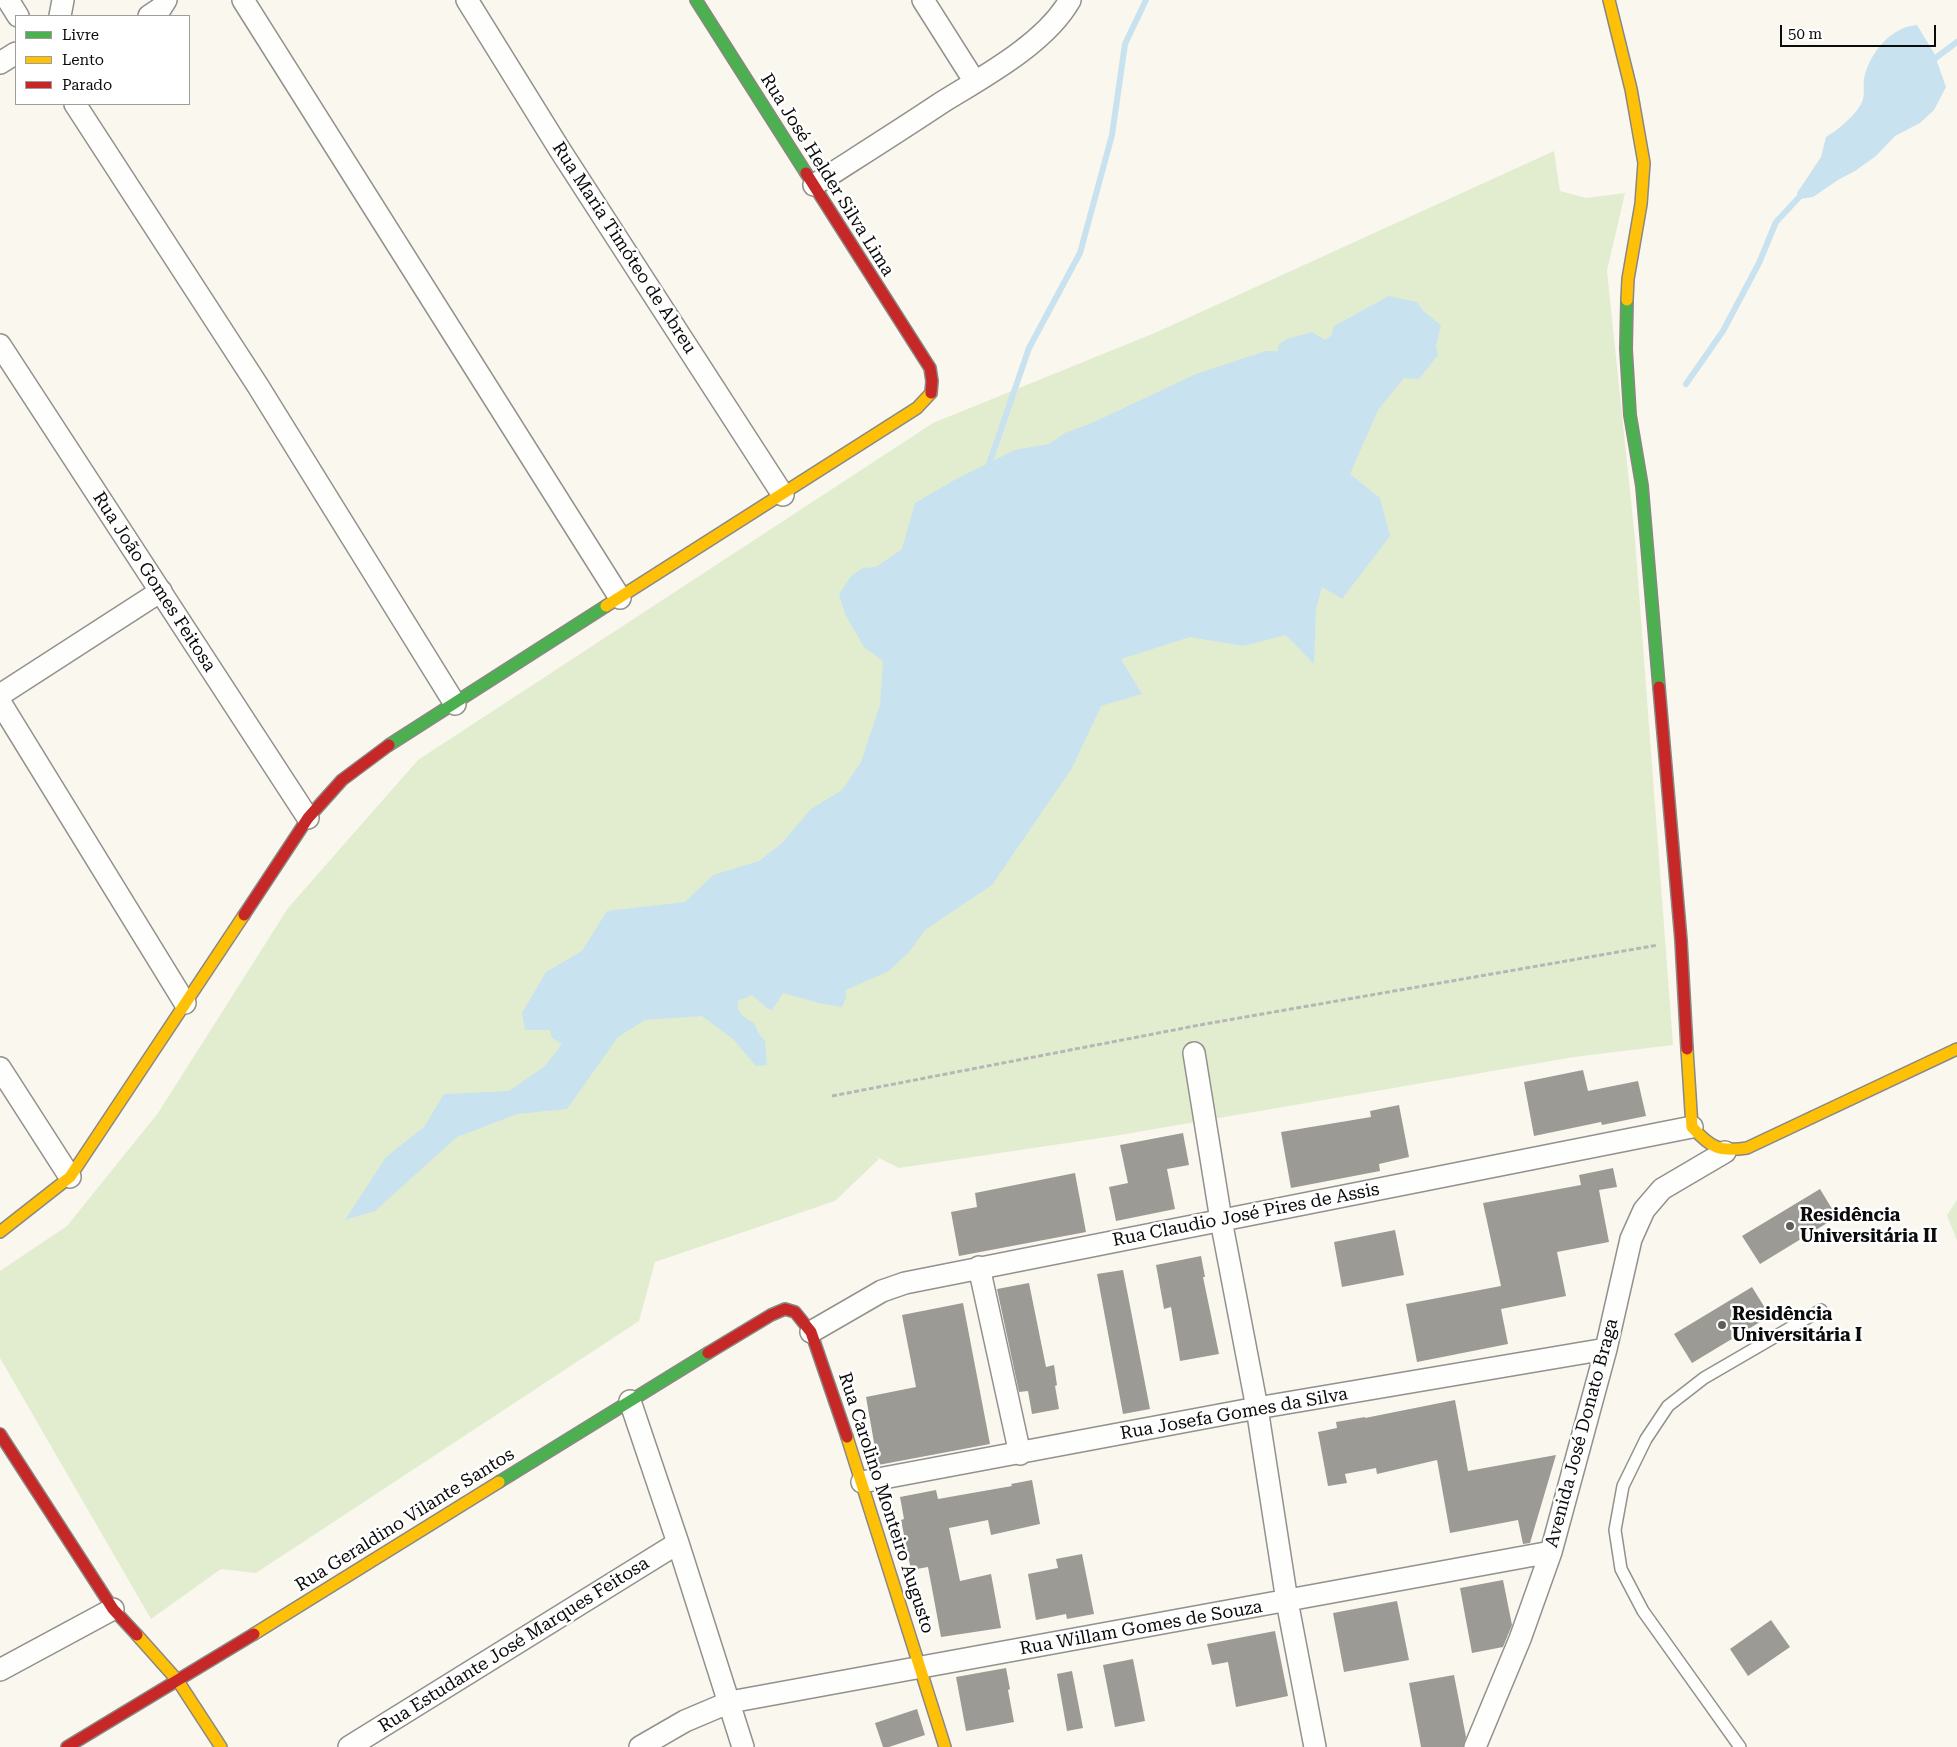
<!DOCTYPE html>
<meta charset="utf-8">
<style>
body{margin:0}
#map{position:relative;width:1957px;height:1747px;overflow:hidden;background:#faf7ee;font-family:"Roboto Serif",serif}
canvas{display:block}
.legend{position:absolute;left:15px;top:15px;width:175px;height:90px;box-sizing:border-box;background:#fff;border:1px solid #9d9d9d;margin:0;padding:6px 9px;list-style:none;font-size:15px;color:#0b0b0b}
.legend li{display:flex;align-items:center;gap:10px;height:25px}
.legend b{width:25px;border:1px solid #9d9d9d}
.scale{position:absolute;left:1780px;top:25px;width:156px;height:22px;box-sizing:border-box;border:2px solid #0b0b0b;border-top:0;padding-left:6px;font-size:15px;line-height:18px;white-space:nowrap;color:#0b0b0b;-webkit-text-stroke:4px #fff;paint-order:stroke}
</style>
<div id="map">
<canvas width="1957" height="1747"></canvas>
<ul class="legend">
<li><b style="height:6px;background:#4caf50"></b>Livre</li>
<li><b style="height:6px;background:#ffc107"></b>Lento</li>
<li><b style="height:6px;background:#c62828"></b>Parado</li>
</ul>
<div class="scale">50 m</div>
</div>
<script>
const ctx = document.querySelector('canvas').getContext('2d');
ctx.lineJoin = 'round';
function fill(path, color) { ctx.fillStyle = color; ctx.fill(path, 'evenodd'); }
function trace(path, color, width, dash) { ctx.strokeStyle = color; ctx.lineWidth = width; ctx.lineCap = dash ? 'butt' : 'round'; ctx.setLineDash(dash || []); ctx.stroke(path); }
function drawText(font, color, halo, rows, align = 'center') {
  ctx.font = font + ' "Roboto Serif",serif'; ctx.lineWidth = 5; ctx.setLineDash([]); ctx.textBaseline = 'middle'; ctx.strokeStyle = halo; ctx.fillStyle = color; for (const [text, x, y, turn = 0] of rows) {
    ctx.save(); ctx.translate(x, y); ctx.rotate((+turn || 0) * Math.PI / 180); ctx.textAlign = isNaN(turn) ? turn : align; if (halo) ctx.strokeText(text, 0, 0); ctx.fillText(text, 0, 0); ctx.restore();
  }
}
fill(new Path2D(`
 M 1554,151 L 1560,191 L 1586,198 L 1625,193 L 1607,271 L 1635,539 L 1673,1045 L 1574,1057 L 1114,1136 L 899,1168 L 873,1155 L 879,1159 L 835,1201 L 655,1262 L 639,1321 L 256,1573 L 221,1569 L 151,1619 L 0,1358 L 0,1271 L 67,1226 L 158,1113 L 288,908 L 418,760 L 933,423 L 1157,332 Z
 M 1957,1200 L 1957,1241 L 1947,1215 Z`), '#e2edd0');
fill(new Path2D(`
 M 1917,25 L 1934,53 L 1946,87 L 1934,110 L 1920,123 L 1895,136 L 1876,156 L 1855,171 L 1838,180 L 1813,197 L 1800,199 L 1797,193 L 1821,157 L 1826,137 C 1838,130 1856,115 1862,102 C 1865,96 1863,86 1864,79 C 1869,54 1890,27 1917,25 Z
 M 1389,296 L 1417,302 L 1423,311 L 1441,325 L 1436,346 L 1438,355 L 1419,379 L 1404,378 L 1378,410 L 1350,474 L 1380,498 L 1390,536 L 1342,599 L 1322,587 L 1316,609 L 1314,664 L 1286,635 L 1243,646 L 1190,637 L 1121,659 L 1142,694 L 1101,706 L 1072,768 L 992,885 L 925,930 L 910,951 L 889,971 L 846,990 L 846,997 L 842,1007 L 819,1003 L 783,993 L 772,1010 L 767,1008 L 752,995 L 738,1001 C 736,1013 745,1018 754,1023 L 759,1034 L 765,1041 L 767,1065 L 756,1066 L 733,1039 L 702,1016 L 645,1020 L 618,1037 L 567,1109 L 517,1114 L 457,1137 L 375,1211 L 345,1220 L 386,1157 L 424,1127 L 444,1094 L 509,1091 L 545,1066 L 562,1044 L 552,1038 L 550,1030 L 525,1030 L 522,1013 L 546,972 L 582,951 L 607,911 L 685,902 L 713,875 L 759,861 L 781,844 L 811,809 L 842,790 L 861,762 L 880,705 L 883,661 L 864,647 L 845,614 L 839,594 L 852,575 L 863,568 L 876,567 L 902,549 L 915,503 L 956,479 L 1015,450 L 1049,444 L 1065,433 L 1094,422 L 1196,374 L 1266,351 L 1278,351 L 1279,344 L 1287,339 L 1312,332 L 1325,340 L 1331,336 L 1334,326 Z`), '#c8e2f0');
trace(new Path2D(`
 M 1929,63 L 1957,42
 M 1686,384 L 1723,331 L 1759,263 L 1776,222 L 1804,192
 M 987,470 L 1029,348 L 1080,253 L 1112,135 L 1125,44 L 1146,0`), '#c8e2f0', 6);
fill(new Path2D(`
 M 1583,1070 L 1588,1091 L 1638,1081 L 1646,1116 L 1602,1125 L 1601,1122 L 1534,1136 L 1524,1082 Z
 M 1399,1105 L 1409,1157 L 1379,1164 L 1380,1171 L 1291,1188 L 1281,1132 L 1371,1117 L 1370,1111 Z
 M 1183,1133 L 1189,1165 L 1167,1169 L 1175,1209 L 1116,1221 L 1109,1187 L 1128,1183 L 1120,1145 Z
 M 1613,1168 L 1617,1187 L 1599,1190 L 1609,1242 L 1557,1252 L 1566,1296 L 1501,1309 L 1508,1344 L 1417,1362 L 1406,1304 L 1501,1286 L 1483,1203 L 1581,1185 L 1579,1175 Z
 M 1075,1173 L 1086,1232 L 959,1256 L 951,1212 L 977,1207 L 975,1193 Z
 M 1820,1189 L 1837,1217 L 1760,1264 L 1742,1236 Z
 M 1395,1230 L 1404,1275 L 1342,1287 L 1334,1242 Z
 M 1201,1256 L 1205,1277 L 1203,1277 L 1219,1354 L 1180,1361 L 1171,1307 L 1164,1309 L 1156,1265 Z
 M 1123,1270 L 1150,1409 L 1123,1414 L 1097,1274 Z
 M 1029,1283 L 1046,1367 L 1054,1365 L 1057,1385 L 1055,1386 L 1059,1409 L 1032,1414 L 1028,1391 L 1019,1392 L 997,1289 Z
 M 1752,1287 L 1770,1316 L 1692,1363 L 1674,1334 Z
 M 963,1303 L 990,1444 L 878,1465 L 866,1397 L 916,1387 L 902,1315 Z
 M 1455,1400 L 1468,1471 L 1556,1455 L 1530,1543 L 1523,1544 L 1518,1520 L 1450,1533 L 1437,1460 L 1377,1474 L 1376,1468 L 1345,1474 L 1347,1483 L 1328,1486 L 1318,1432 L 1337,1428 L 1336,1422 L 1365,1417 L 1365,1418 Z
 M 1032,1480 L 1040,1524 L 991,1535 L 988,1520 L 949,1528 L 960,1581 L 991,1574 L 1001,1628 L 941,1637 L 928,1567 L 911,1570 L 901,1520 L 904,1519 L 900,1497 L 936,1490 L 938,1499 L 1012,1486 L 1011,1484 Z
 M 1082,1554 L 1094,1614 L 1067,1619 L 1066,1614 L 1036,1620 L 1028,1574 L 1058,1568 L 1056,1559 Z
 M 1503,1580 L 1512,1625 L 1503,1647 L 1472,1653 L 1460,1588 Z
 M 1397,1601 L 1409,1660 L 1344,1672 L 1333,1613 Z
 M 1771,1620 L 1790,1647 L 1748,1676 L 1730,1649 Z
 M 1275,1631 L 1288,1696 L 1236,1707 L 1228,1662 L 1212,1665 L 1207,1644 Z
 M 1133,1659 L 1145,1721 L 1115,1727 L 1103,1665 Z
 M 1006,1668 L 1010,1689 L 1008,1690 L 1014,1722 L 966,1731 L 956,1677 Z
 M 1072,1671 L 1083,1728 L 1067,1731 L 1057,1674 Z
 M 1454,1675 L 1466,1737 L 1463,1747 L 1421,1747 L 1409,1683 Z
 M 917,1709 L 925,1735 L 889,1747 L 883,1747 L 875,1723 Z`), '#9c9a95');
const lane = new Path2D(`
 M 1740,1747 L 1643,1611 L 1621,1569 L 1615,1530 L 1623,1486 L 1646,1439 L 1668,1406 L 1704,1378 L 1821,1310`);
const street = new Path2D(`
 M 8,0 L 18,16
 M 243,0 L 620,598
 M 467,0 L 560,150 L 783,495
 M 923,0 L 975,82
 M 60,16 L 63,0
 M 149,16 L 161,8 L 166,0
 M 0,63 L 16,53
 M 75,104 L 258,386 L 455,704
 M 814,185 C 856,158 899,131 941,103 C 983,77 1045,44 1070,0
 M 0,345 L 308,818
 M 0,695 L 161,591
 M 0,702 L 185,1003
 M 1194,1053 L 1221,1220 L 1257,1408 L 1287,1601 L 1315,1747
 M 0,1068 L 70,1177
 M 979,1267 L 1020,1454
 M 811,1332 L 882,1291 L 905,1283 L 1692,1127
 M 630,1401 L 678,1543 L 743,1747
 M 862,1482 L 1257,1408 L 1606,1349
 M 0,1670 L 113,1609
 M 349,1747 L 678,1543
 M 640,1747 L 685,1721 L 730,1702 L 1551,1552
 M 1475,1747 L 1520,1639 L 1551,1552 L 1606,1349 L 1631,1239 L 1644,1210 L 1662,1189 L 1725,1152`);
const fast = new Path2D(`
 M 696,0 L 806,173
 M 1627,300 L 1626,349 L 1630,415 L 1642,486 L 1659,687
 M 389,745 L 606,606
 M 499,1482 L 708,1353`);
const slow = new Path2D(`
 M 1609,0 L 1631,89 L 1644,163 L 1641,204 L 1628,279 L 1627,300
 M 606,606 L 917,408 L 931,393
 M 1687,1049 L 1692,1127 C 1711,1148 1719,1152 1747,1148 L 1957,1049
 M 0,1232 L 70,1177 L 244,915
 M 847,1437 L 945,1747
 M 254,1634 L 499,1482
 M 137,1635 L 178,1681 L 221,1747`);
const jam = new Path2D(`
 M 806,173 L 930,368 L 932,381 L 931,393
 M 1659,687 L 1681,940 L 1687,1049
 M 244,915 L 308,818 L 342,780 L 389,745
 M 708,1353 L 771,1315 L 785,1309 L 795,1312 L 811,1332 L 847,1437
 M 0,1434 L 113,1609 L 137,1635
 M 67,1747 L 254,1634`);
trace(lane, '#93918d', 14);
trace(street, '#93918d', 24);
trace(fast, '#898884', 14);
trace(slow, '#898884', 14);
trace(jam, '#898884', 14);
trace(new Path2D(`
 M 832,1096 L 1205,1024 L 1658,945`), '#b7b6b5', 3, [5, 2.5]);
trace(lane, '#fefefc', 11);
trace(street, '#fefefc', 21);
trace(fast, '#4caf50', 11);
trace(slow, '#ffc107', 11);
trace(jam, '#c62828', 11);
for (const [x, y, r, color] of [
 [1790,1226,5,"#5f5e5a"],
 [1722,1325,5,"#5f5e5a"]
]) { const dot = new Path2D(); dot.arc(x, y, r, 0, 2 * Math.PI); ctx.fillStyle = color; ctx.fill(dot); trace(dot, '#fff', 2); }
drawText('18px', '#0b0b0b', '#fff', [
 ["Rua José Helder Silva Lima",827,175,58],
 ["Rua Maria Timóteo de Abreu",624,248,57],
 ["Rua João Gomes Feitosa",154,582,57],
 ["Rua Claudio José Pires de Assis",1246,1215,-11],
 ["Rua Josefa Gomes da Silva",1234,1414,-10],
 ["Avenida José Donato Braga",1582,1433,-75],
 ["Rua Carolino Monteiro Augusto",886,1503,72],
 ["Rua Geraldino Vilante Santos",405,1520,-32],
 ["Rua Willam Gomes de Souza",1141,1628,-10],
 ["Rua Estudante José Marques Feitosa",514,1645,-32]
]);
drawText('bold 18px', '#0b0b0b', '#fff', [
 ["Residência",1800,1216],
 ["Universitária II",1800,1237],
 ["Residência",1732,1315],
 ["Universitária I",1732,1336]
], 'left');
</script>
